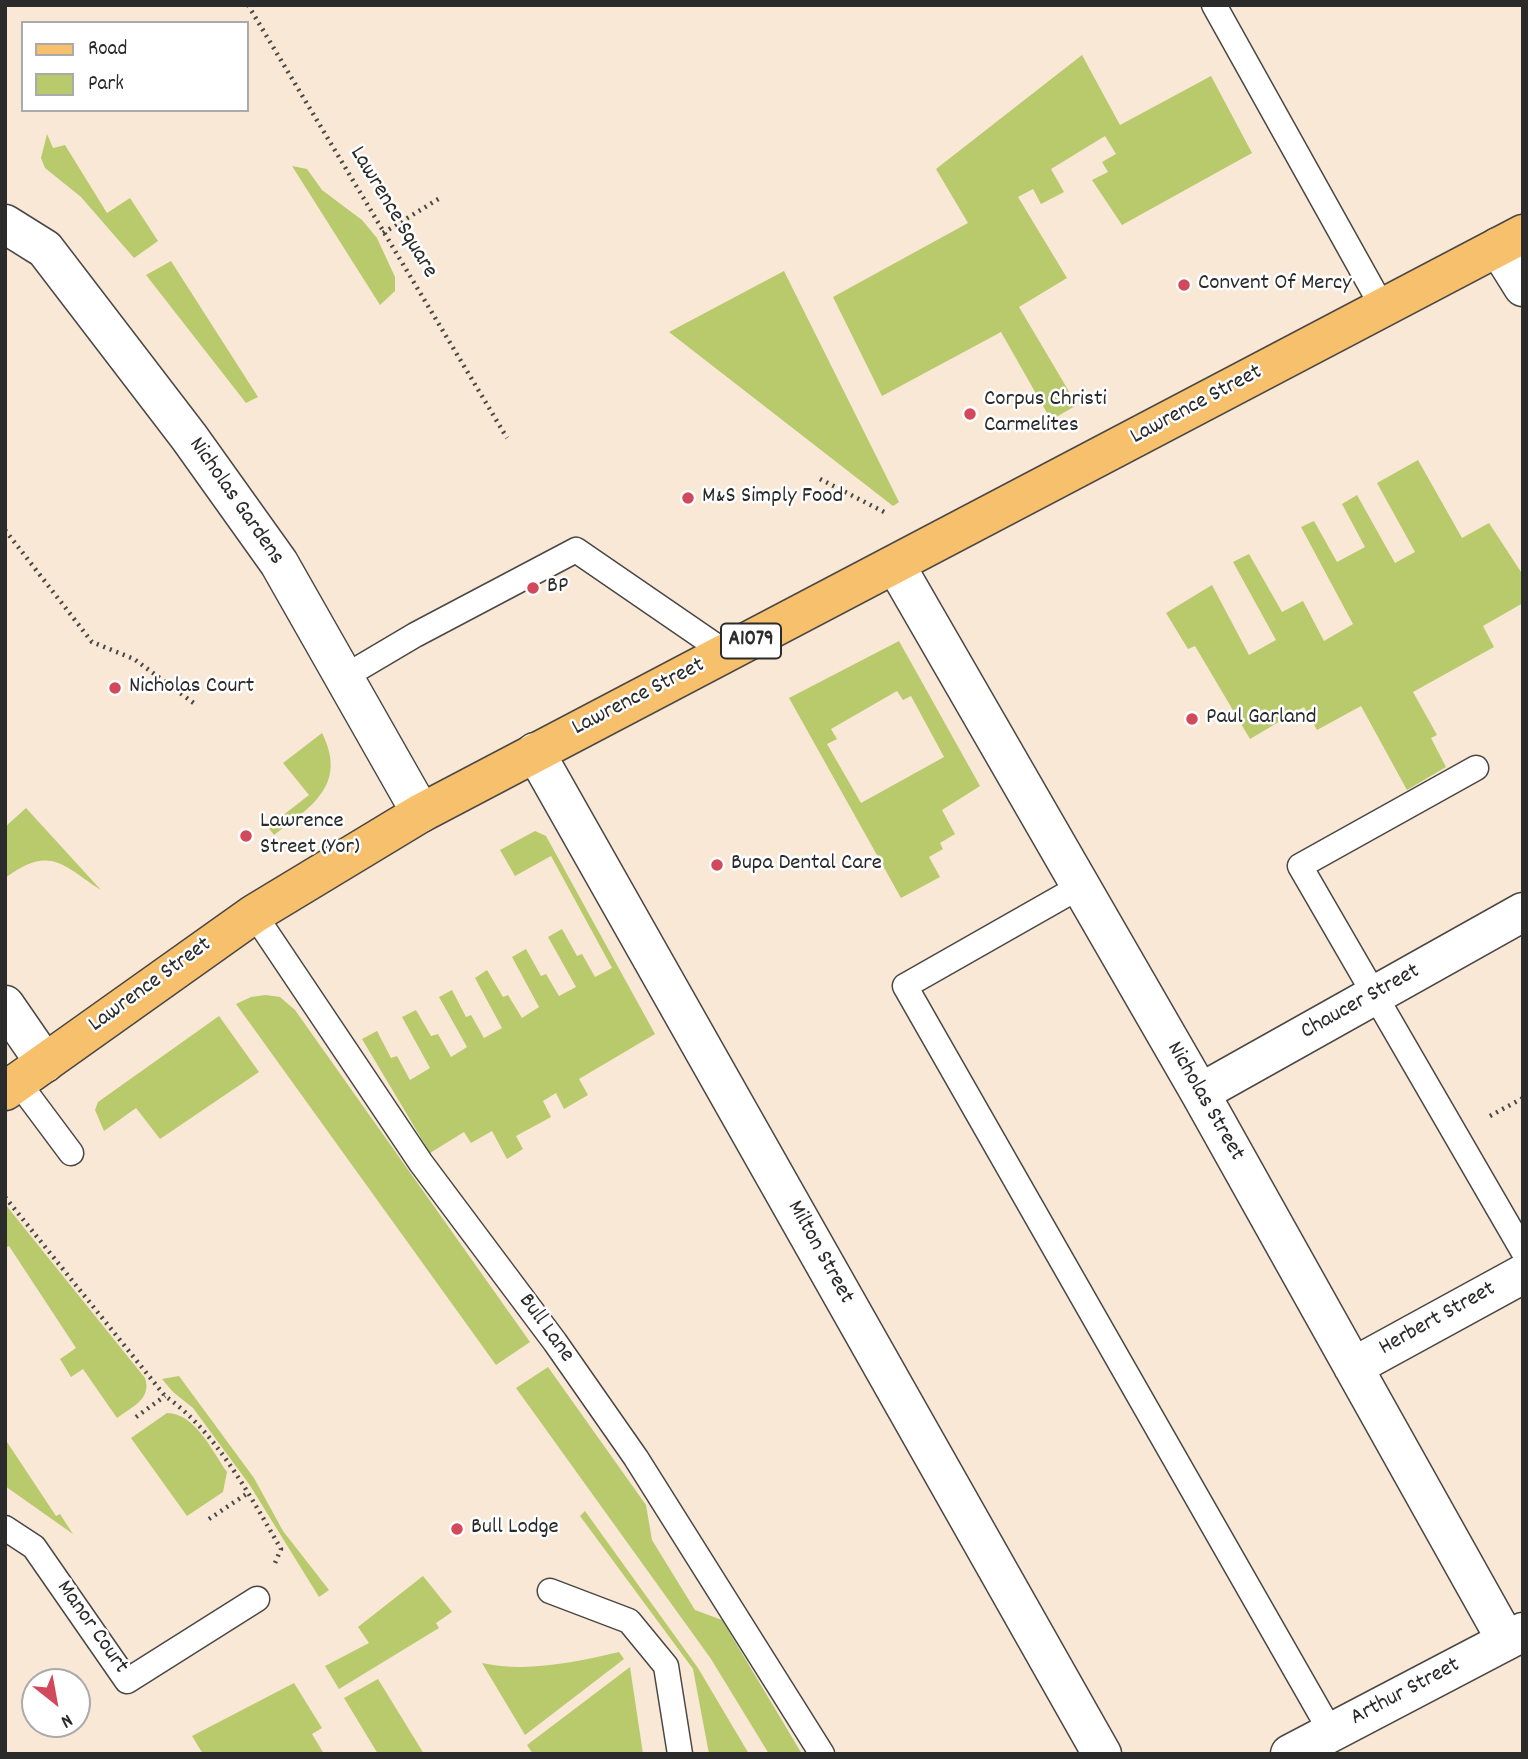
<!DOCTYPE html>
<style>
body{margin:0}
#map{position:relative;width:1528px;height:1759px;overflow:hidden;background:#f8e8d5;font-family:Dekko,sans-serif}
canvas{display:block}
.frame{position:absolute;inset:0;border:7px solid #2b2b2b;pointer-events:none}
.legend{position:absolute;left:21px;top:21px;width:228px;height:91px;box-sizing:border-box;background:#fff;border:2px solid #aaa;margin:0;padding:9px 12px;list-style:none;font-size:21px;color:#2b2b2b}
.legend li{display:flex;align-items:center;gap:14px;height:35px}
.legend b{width:35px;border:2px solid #aaa}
.north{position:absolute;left:21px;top:1668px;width:70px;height:70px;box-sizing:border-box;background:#fff;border:2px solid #aaa;border-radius:50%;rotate:149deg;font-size:19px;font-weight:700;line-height:28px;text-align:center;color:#2b2b2b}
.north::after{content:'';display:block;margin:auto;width:24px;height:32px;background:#d1495b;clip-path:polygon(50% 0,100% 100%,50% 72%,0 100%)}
</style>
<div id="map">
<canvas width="1528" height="1759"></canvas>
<div class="frame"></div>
<ul class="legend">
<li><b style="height:9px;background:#f7c06c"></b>Road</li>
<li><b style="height:19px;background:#b9ca6d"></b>Park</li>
</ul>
<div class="north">N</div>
</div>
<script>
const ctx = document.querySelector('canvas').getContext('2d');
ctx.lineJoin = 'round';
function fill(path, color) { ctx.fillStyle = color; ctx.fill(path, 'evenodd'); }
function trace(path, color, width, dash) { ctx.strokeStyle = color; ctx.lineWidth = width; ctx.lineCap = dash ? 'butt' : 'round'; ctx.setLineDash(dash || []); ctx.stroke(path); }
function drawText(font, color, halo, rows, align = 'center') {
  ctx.font = font + ' Dekko,sans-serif'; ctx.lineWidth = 5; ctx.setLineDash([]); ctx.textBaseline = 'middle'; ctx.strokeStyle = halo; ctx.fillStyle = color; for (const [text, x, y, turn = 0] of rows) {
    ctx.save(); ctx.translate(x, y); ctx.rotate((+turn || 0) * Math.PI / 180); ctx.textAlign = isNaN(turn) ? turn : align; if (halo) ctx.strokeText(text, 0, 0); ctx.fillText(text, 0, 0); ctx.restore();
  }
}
fill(new Path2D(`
 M 1082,55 L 1120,125 L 1211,76 L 1252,153 L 1122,225 L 1092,180 L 1108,172 L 1102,162 L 1116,154 L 1105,136 L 1051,169 L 1064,192 L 1041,204 L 1033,189 L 1018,197 L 1067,278 L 1019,307 L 1077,405 L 1051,420 L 1001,332 L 882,396 L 833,297 L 968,223 L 936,169 Z
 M 47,134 L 53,148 L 65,145 L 107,213 L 130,198 L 158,241 L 134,258 L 81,197 L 45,168 L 41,158 Z
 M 292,166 L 307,169 L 322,190 L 362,220 L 377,238 L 395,277 L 395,291 L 380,305 Z
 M 171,261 L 258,397 L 246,403 L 146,275 Z
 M 784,271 L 899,502 L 893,506 L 669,332 Z
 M 1418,460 L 1462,538 L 1489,523 L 1523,575 L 1523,603 L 1483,626 L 1494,647 L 1413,692 L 1437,735 L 1431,738 L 1446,767 L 1407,790 L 1361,706 L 1317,730 L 1304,707 L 1250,739 L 1195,646 L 1188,649 L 1166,613 L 1212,585 L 1249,655 L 1276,640 L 1233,562 L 1249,554 L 1282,612 L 1303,601 L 1324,641 L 1353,624 L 1301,527 L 1314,521 L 1337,562 L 1365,547 L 1342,504 L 1357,495 L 1395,563 L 1415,552 L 1377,483 Z
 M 899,641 L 980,786 L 942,810 L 955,834 L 940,843 L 943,849 L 929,857 L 940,877 L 901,898 L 789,698 ZM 897,691 L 903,700 L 911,696 L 944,757 L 861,803 L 827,744 L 837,739 L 831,729 Z
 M 322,733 C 348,785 311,807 274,835 L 268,827 L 309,795 L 283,763 Z
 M 26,808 L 101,890 C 61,864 50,845 5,878 L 5,827 Z
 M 535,831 L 546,836 L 655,1034 L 579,1079 L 588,1095 L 564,1109 L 556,1093 L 543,1101 L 551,1117 L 516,1136 L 523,1149 L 507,1159 L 492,1131 L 471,1143 L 464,1132 L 430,1153 L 362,1039 L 377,1031 L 391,1058 L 397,1056 L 410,1080 L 430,1068 L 402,1017 L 416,1010 L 431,1036 L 438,1034 L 451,1057 L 467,1047 L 439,997 L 452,990 L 466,1017 L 471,1015 L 484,1038 L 502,1028 L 475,978 L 487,970 L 503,997 L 508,995 L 522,1018 L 539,1007 L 512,957 L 526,949 L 541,976 L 546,974 L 559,996 L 576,987 L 548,937 L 562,929 L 577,956 L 582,954 L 595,977 L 612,968 L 551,856 L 515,876 L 500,850 Z
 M 266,995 L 280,997 L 295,1010 L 530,1342 L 496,1365 L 236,1004 L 251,997 Z
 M 219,1016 L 259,1072 L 160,1139 L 136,1108 L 104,1131 L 95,1110 L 98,1102 Z
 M 5,1204 L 145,1378 C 152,1399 132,1407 117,1418 L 83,1369 L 71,1377 L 60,1359 L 76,1348 L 9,1246 L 5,1248 Z
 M 548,1367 L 646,1505 L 652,1540 L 695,1610 L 722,1620 L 802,1754 L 769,1754 L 711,1659 L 516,1388 Z
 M 179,1376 L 254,1478 L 283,1531 L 329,1590 L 319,1597 L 249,1484 L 193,1408 L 173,1392 L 162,1379 Z
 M 167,1413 C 195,1413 212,1451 227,1472 L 223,1492 L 187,1516 L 131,1438 Z
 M 5,1439 L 56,1516 L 60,1514 L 73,1534 L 5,1486 Z
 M 585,1511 L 698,1668 L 749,1754 L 709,1754 L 693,1669 L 580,1516 Z
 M 423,1576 L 452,1612 L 436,1623 L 439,1628 L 339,1689 L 325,1666 L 369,1643 L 358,1627 Z
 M 619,1652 L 624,1659 L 525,1735 L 482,1663 C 527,1673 575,1662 619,1652 Z
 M 630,1667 L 643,1754 L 533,1754 L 527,1745 Z
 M 378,1679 L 424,1754 L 378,1754 L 344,1698 Z
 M 294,1683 L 322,1728 L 312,1734 L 324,1754 L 203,1754 L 192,1736 Z`), '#b9ca6d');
const lane = new Path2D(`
 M 1214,5 L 1383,308
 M 344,677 L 415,635 L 576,550 L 726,653
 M 1476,768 L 1300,866 L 1523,1251
 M 1081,886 L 905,986 L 1331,1732
 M 254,914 L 421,1163 L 555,1342 L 636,1458 L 822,1754
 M 18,1082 L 71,1153
 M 5,1528 L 34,1547 L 127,1681 L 257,1599
 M 550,1591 L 629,1621 L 666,1666 L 680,1754`);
const street = new Path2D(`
 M 5,224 L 45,249 L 189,437 L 279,563 L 421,813
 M 1498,247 L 1523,287
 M 896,566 L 1200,1093 L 1506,1640
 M 535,752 L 1102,1754
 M 5,1005 L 45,1063
 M 1200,1093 L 1523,912
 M 1353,1367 L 1523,1274
 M 1290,1754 L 1523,1632`);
const primary = new Path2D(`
 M 5,1091 L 254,914 L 421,813 L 1523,234`);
trace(lane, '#4a4744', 27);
trace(street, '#4a4744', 41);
trace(primary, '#4a4744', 41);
trace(new Path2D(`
 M 248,5 L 507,438
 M 383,233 L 440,198
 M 820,479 L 888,514
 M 5,530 L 92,642 L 134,659 L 195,704
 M 1490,1116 L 1523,1098
 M 5,1197 L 165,1396 C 216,1431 250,1496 281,1549 L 275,1563
 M 136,1417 L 165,1396
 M 209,1519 L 248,1493`), '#4a4744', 4.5, [2, 5]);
trace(lane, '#fff', 24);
trace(street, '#fff', 38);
trace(primary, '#f7c06c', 38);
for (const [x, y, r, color] of [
 [1184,285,7,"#d1495b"],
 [970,414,7,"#d1495b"],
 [688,498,7,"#d1495b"],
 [533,588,7,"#d1495b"],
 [115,688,7,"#d1495b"],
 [1192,719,7,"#d1495b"],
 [246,836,7,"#d1495b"],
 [717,865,7,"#d1495b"],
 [457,1529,7,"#d1495b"]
]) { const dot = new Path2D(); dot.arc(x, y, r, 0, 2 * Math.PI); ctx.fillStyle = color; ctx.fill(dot); trace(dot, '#fff', 2.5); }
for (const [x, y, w] of [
 [751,641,60]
]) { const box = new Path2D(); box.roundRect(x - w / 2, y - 17.5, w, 35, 5); ctx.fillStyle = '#fff'; ctx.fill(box); trace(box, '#2b2b2b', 2); }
drawText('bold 21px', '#2b2b2b', null, [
 ["A1079",751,641]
]);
drawText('23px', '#2b2b2b', '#fff', [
 ["Lawrence Square",392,213,59],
 ["Lawrence Street",1197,406,-28],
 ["Nicholas Gardens",235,502,55],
 ["Lawrence Street",639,698,-27],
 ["Lawrence Street",151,986,-36],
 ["Chaucer Street",1361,1003,-29],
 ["Nicholas Street",1204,1102,60],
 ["Milton Street",819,1253,61],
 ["Herbert Street",1438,1320,-29],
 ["Bull Lane",545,1329,54],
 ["Manor Court",91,1628,55],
 ["Arthur Street",1406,1693,-28]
]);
drawText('23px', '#2b2b2b', '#fff', [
 ["Convent Of Mercy",1198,285],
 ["Corpus Christi",984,401],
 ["Carmelites",984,427],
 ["M&S Simply Food",702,498],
 ["BP",547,588],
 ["Nicholas Court",129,688],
 ["Paul Garland",1206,719],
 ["Lawrence",260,823],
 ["Street (Yor)",260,849],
 ["Bupa Dental Care",731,865],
 ["Bull Lodge",471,1529]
], 'left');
</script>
